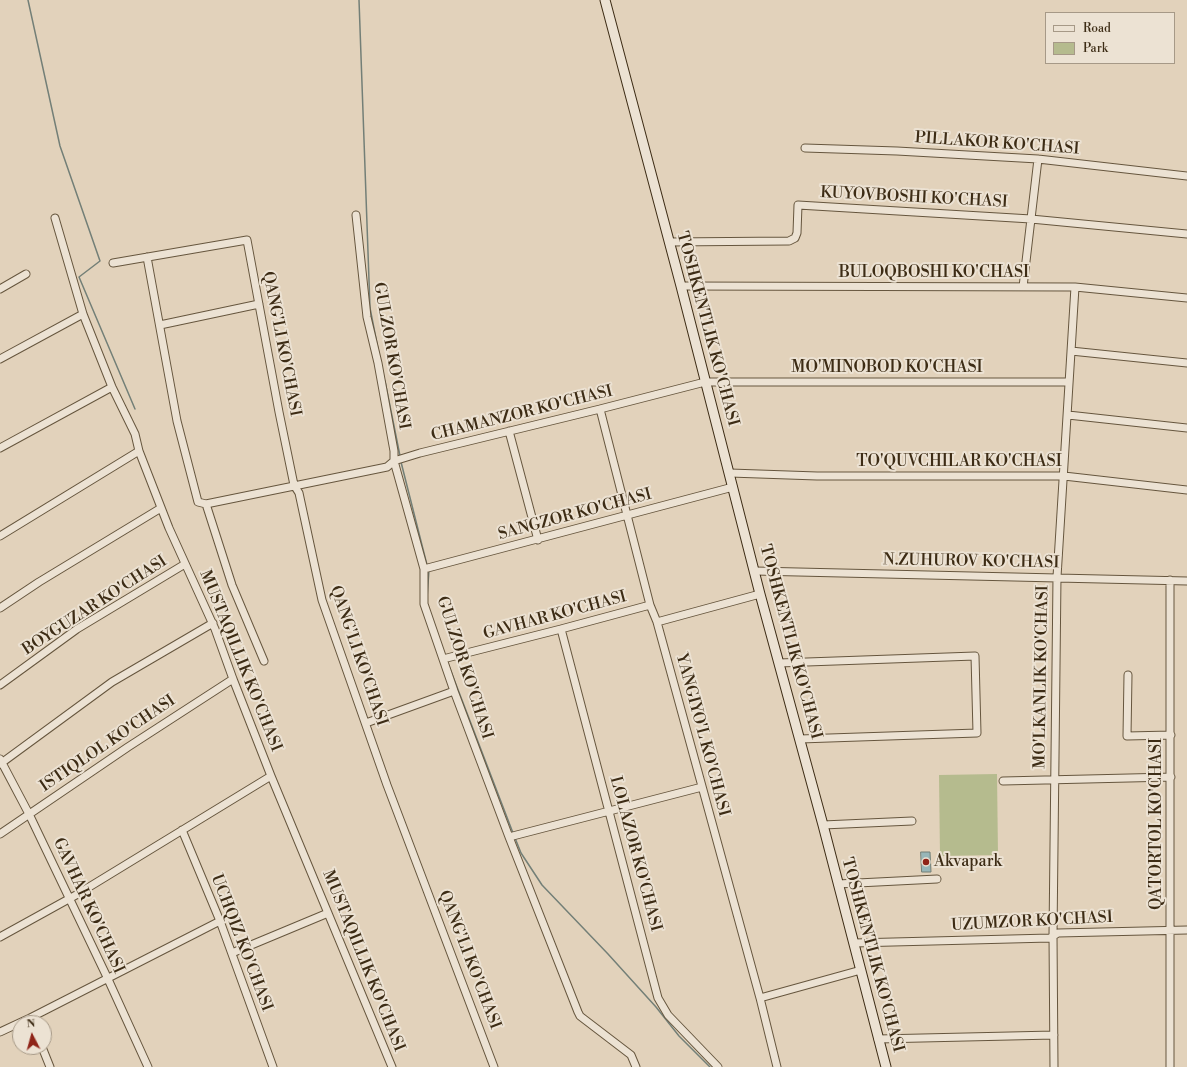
<!DOCTYPE html>
<style>
body{margin:0}
#map{position:relative;width:1187px;height:1067px;overflow:hidden;background:#e2d2bb;font-family:"Libre Bodoni",serif}
canvas{display:block}
.legend{position:absolute;left:1045px;top:12px;width:130px;height:52px;box-sizing:border-box;background:#ece2d3;border:1px solid #a69987;margin:0;padding:5px 7px;list-style:none;font-size:12px;color:#3d2c15}
.legend li{display:flex;align-items:center;gap:8px;height:20px}
.legend b{width:20px;border:1px solid #a69987}
.north{position:absolute;left:12px;top:1015px;width:40px;height:40px;box-sizing:border-box;background:#ece2d3;border:1px solid #a69987;border-radius:50%;rotate:354deg;font-size:11px;font-weight:700;line-height:16px;text-align:center;color:#3d2c15}
.north::after{content:'';display:block;margin:auto;width:14px;height:18px;background:#8f2418;clip-path:polygon(50% 0,100% 100%,50% 72%,0 100%)}
</style>
<div id="map">
<canvas width="1187" height="1067"></canvas>
<ul class="legend">
<li><b style="height:5px;background:#ece2d3"></b>Road</li>
<li><b style="height:11px;background:#b5bb8e"></b>Park</li>
</ul>
<div class="north">N</div>
</div>
<script>
const ctx = document.querySelector('canvas').getContext('2d');
ctx.lineJoin = 'round';
function fill(path, color) { ctx.fillStyle = color; ctx.fill(path, 'evenodd'); }
function trace(path, color, width, dash) { ctx.strokeStyle = color; ctx.lineWidth = width; ctx.lineCap = dash ? 'butt' : 'round'; ctx.setLineDash(dash || []); ctx.stroke(path); }
function drawText(font, color, halo, rows, align = 'center') {
  ctx.font = font + ' "Libre Bodoni",serif'; ctx.lineWidth = 4; ctx.setLineDash([]); ctx.textBaseline = 'middle'; ctx.strokeStyle = halo; ctx.fillStyle = color; for (const [text, x, y, turn = 0] of rows) {
    ctx.save(); ctx.translate(x, y); ctx.rotate((+turn || 0) * Math.PI / 180); ctx.textAlign = isNaN(turn) ? turn : align; if (halo) ctx.strokeText(text, 0, 0); ctx.fillText(text, 0, 0); ctx.restore();
  }
}
fill(new Path2D(`
 M 997,774 L 998,855 L 940,856 L 939,775 Z`), '#b5bb8e');
const water = new Path2D(`
 M 921,852 L 930,852 L 931,872 L 922,872 Z`);
fill(water, '#97b6b8');
trace(water, '#737f77', 1);
trace(new Path2D(`
 M 28,0 L 60,146 L 100,261 L 79,277 L 135,409
 M 359,0 L 370,308 L 379,354
 M 385,381 L 400,456
 M 401,462 L 427,565
 M 427,598 L 429,570
 M 447,661 L 513,833
 M 515,838 L 521,853 L 542,885 L 608,954 L 656,1007 L 679,1036 L 710,1067`), '#737f77', 1.5);
const minor = new Path2D(`
 M 805,148 L 897,151 L 1038,159 L 1187,176
 M 356,215 L 367,317 L 378,363 L 394,451 L 394,461 L 424,569 L 424,604 L 454,691 L 509,837 L 578,1012 L 580,1016 L 631,1055 L 636,1067
 M 55,218 L 83,314 L 112,387 L 135,434 L 139,451 L 169,528 L 215,629 L 233,679 L 271,776 L 392,1067
 M 669,242 L 789,241 L 795,238 L 797,233 L 798,205 L 1031,219 L 1187,234
 M 147,257 L 177,421 L 198,502 L 206,504 L 232,585 L 264,661
 M 113,263 L 247,240 L 279,412 L 294,485 L 299,493 L 322,600 L 387,785 L 494,1067
 M 681,286 L 1075,287 L 1187,298
 M 1023,287 L 1038,159
 M 0,289 L 26,274
 M 160,325 L 259,304
 M 1071,351 L 1187,363
 M 0,359 L 83,314
 M 600,409 L 650,605 L 657,622 L 760,998 L 777,1067
 M 1068,415 L 1187,428
 M 509,431 L 538,540
 M 0,448 L 112,387
 M 730,473 L 817,476 L 1064,476 L 1187,490
 M 206,504 L 387,467 L 394,461 L 420,453 L 600,409 L 705,382 L 1069,382
 M 0,536 L 139,451
 M 424,569 L 733,487
 M 755,571 L 1187,581
 M 1170,580 L 1170,1067
 M 0,608 L 39,582 L 161,508
 M 657,622 L 760,594
 M 561,629 L 658,998 L 668,1015 L 718,1067
 M 443,659 L 561,629 L 650,605
 M 779,663 L 975,656 L 977,733 L 800,739
 M 1128,675 L 1127,736 L 1171,735
 M 0,685 L 77,629 L 185,564
 M 366,723 L 454,691
 M 0,759 L 29,814 L 107,977 L 148,1067
 M 0,764 L 112,682 L 213,623
 M 1003,781 L 1171,777
 M 823,825 L 912,821
 M 182,830 L 220,921 L 273,1067
 M 0,834 L 128,747 L 233,679
 M 509,837 L 702,787
 M 838,884 L 937,879
 M 0,937 L 76,895 L 271,776
 M 854,943 L 1050,938 L 1058,933 L 1187,930
 M 232,953 L 328,913
 M 760,998 L 861,970
 M 0,1032 L 30,1018 L 220,921
 M 878,1039 L 1054,1035
 M 42,1047 L 50,1067
 M 1054,1067 L 1053,935 L 1057,577 L 1075,287`);
const secondary = new Path2D(`
 M 605,0 L 681,286 L 760,594 L 823,825 L 886,1067`);
trace(minor, '#66563e', 9);
trace(secondary, '#3d2c15', 11);
trace(minor, '#ece2d3', 7);
trace(secondary, '#ece2d3', 9);
for (const [x, y, r, color] of [
 [926,862,4,"#8f2418"]
]) { const dot = new Path2D(); dot.arc(x, y, r, 0, 2 * Math.PI); ctx.fillStyle = color; ctx.fill(dot); trace(dot, '#ece2d3', 1.5); }
drawText('16px', '#3d2c15', '#ece2d3', [
 ["PILLAKOR KO'CHASI",997,144,4],
 ["KUYOVBOSHI KO'CHASI",914,198,3],
 ["BULOQBOSHI KO'CHASI",934,273],
 ["TOSHKENTLIK KO'CHASI",707,329,75],
 ["QANG'LI KO'CHASI",281,344,79],
 ["GULZOR KO'CHASI",391,356,80],
 ["MO'MINOBOD KO'CHASI",887,368],
 ["CHAMANZOR KO'CHASI",522,414,-14],
 ["TO'QUVCHILAR KO'CHASI",959,462],
 ["SANGZOR KO'CHASI",575,515,-15],
 ["N.ZUHUROV KO'CHASI",971,562,1],
 ["BOYGUZAR KO'CHASI",95,606,-33],
 ["GAVHAR KO'CHASI",555,616,-15],
 ["TOSHKENTLIK KO'CHASI",790,642,75],
 ["QANG'LI KO'CHASI",358,656,71],
 ["MUSTAQILLIK KO'CHASI",240,661,68],
 ["GULZOR KO'CHASI",464,668,72],
 ["MO'LKANLIK KO'CHASI",1042,677,-89],
 ["YANGIYO'L KO'CHASI",702,735,75],
 ["ISTIQLOL KO'CHASI",108,744,-34],
 ["QATORTOL KO'CHASI",1157,824,-90],
 ["LOLAZOR KO'CHASI",635,854,75],
 ["GAVHAR KO'CHASI",88,906,65],
 ["UZUMZOR KO'CHASI",1032,922,-3],
 ["UCHQIZ KO'CHASI",241,943,69],
 ["TOSHKENTLIK KO'CHASI",872,955,75],
 ["QANG'LI KO'CHASI",469,960,69],
 ["MUSTAQILLIK KO'CHASI",363,961,68]
]);
drawText('16px', '#3d2c15', '#ece2d3', [
 ["Akvapark",934,862]
], 'left');
</script>
